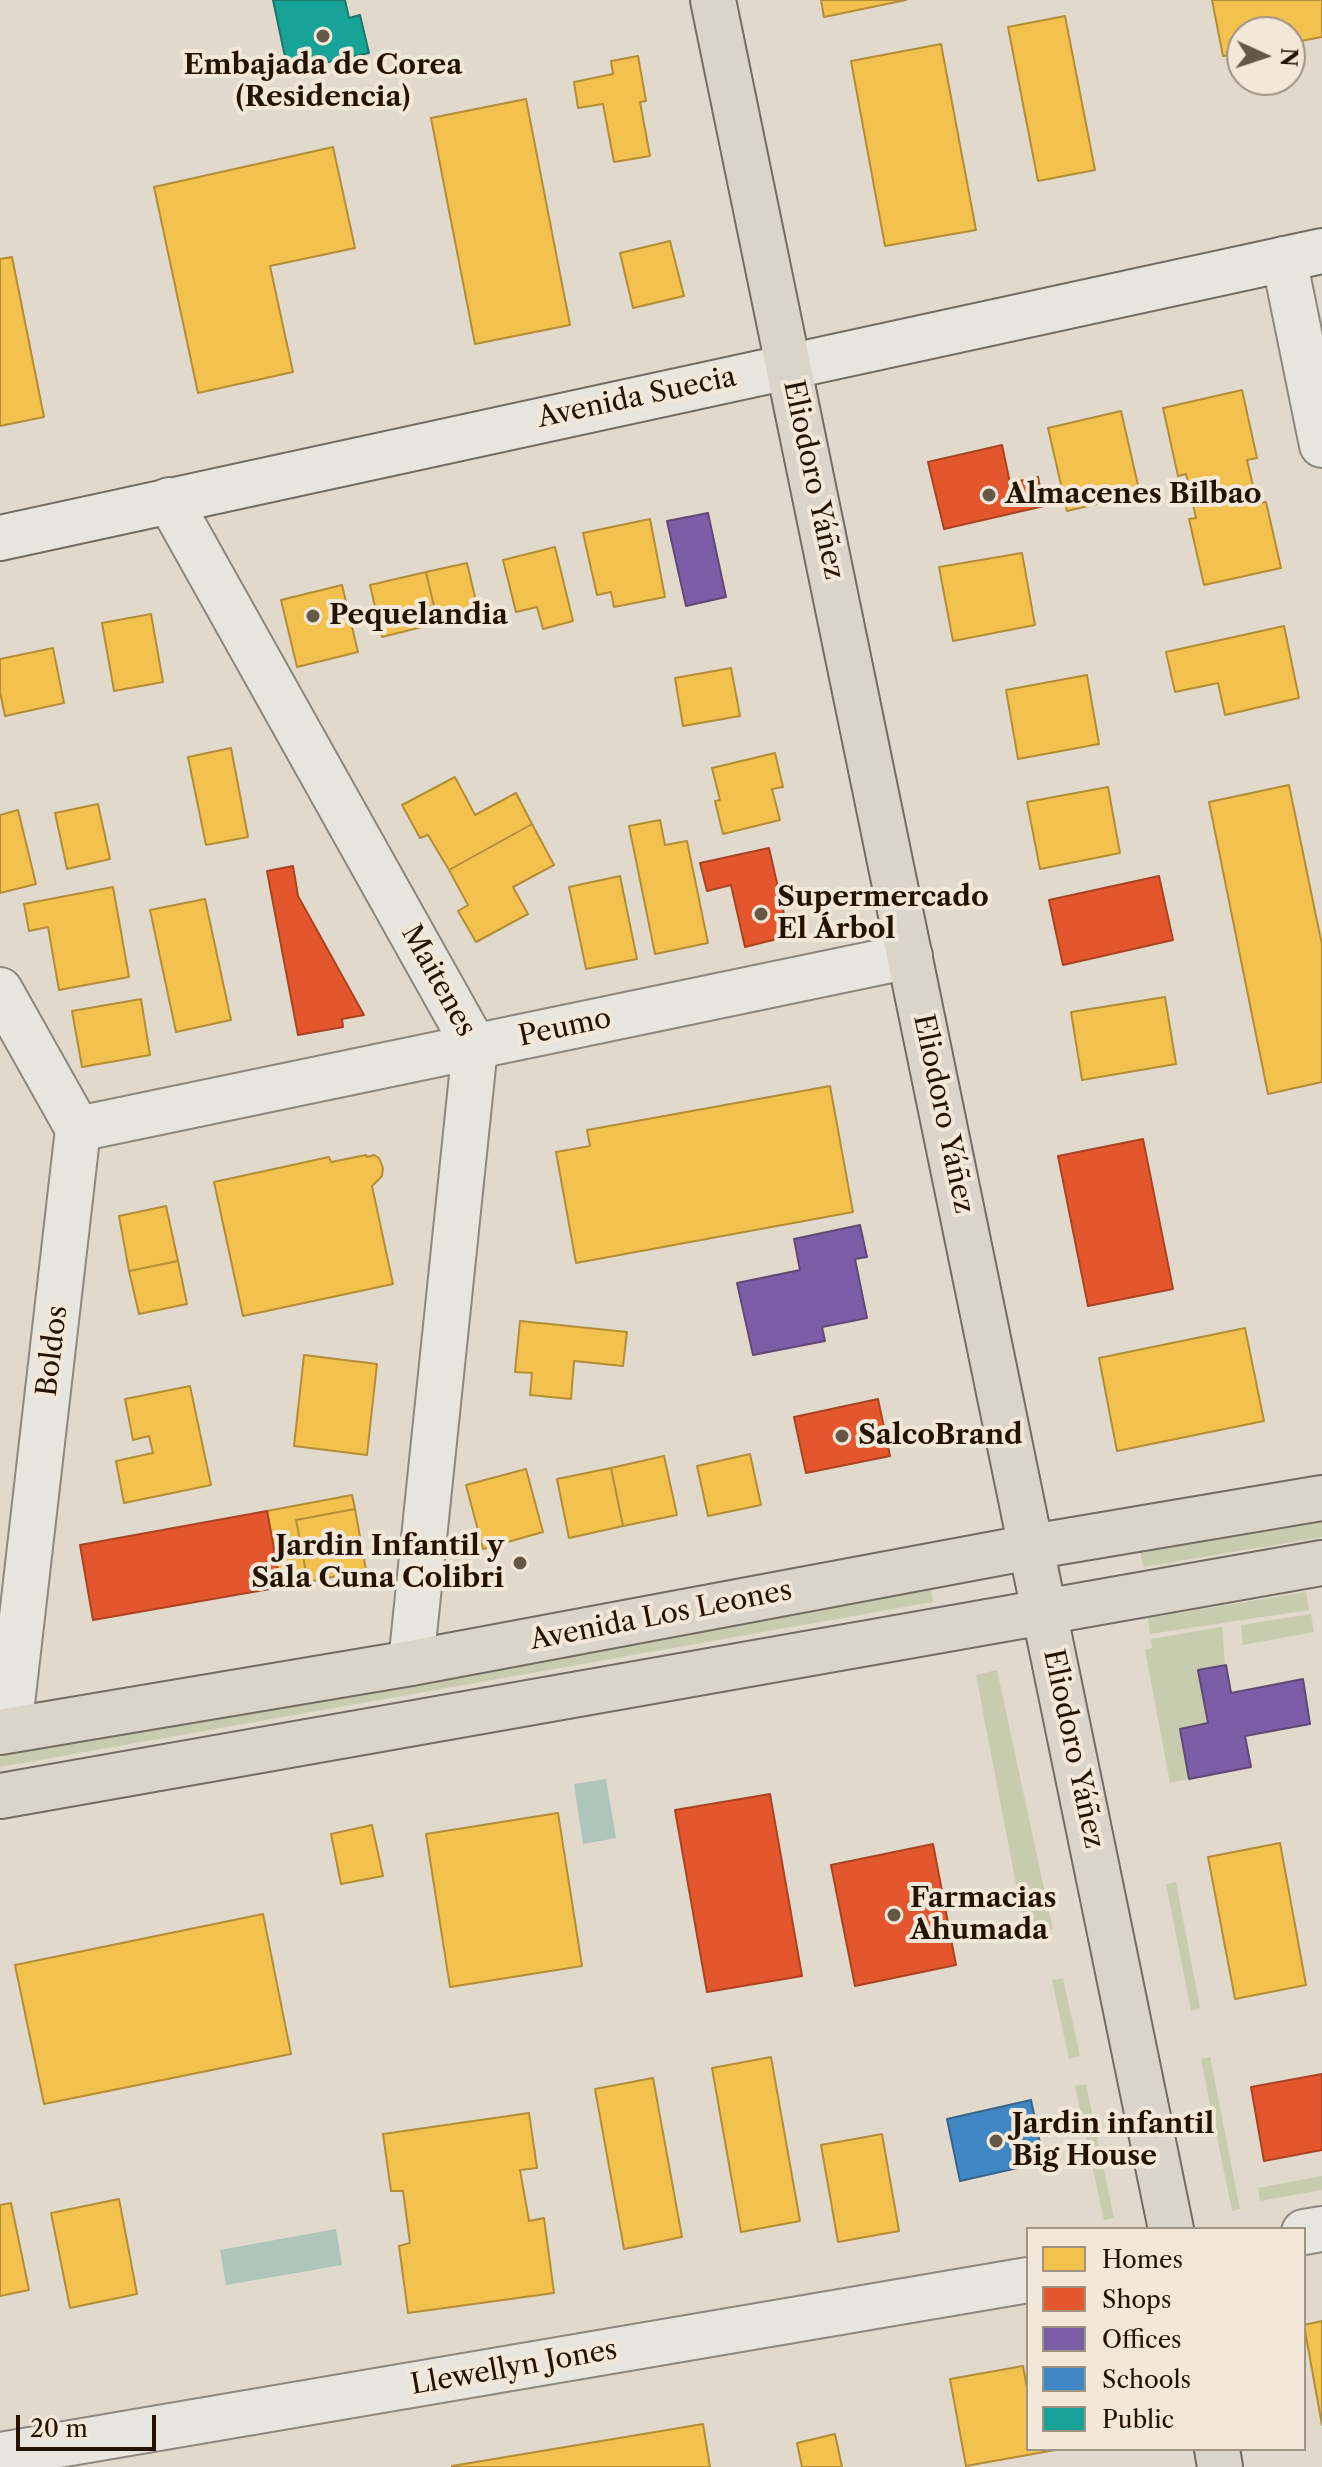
<!DOCTYPE html>
<meta charset="utf-8">
<style>
body{margin:0}
#map{position:relative;width:1322px;height:2467px;overflow:hidden;background:#e1d9cc;font-family:"Libre Caslon Text",serif}
canvas{display:block}
.legend{position:absolute;left:1026px;top:2227px;width:280px;height:224px;box-sizing:border-box;background:#f1e8d9;border:2px solid #9f9382;margin:0;padding:10px 14px;list-style:none;font-size:24px;color:#241300}
.legend li{display:flex;align-items:center;gap:16px;height:40px}
.legend b{width:40px;border:2px solid #9f9382}
.north{position:absolute;left:1226px;top:16px;width:80px;height:80px;box-sizing:border-box;background:#f1e8d9;border:2px solid #9f9382;border-radius:50%;rotate:93deg;font-size:22px;font-weight:700;line-height:32px;text-align:center;color:#241300}
.north::after{content:'';display:block;margin:auto;width:28px;height:36px;background:#665847;clip-path:polygon(50% 0,100% 100%,50% 72%,0 100%)}
.scale{position:absolute;left:16px;top:2415px;width:140px;height:36px;box-sizing:border-box;border:4px solid #241300;border-top:0;padding-left:10px;font-size:24px;line-height:28px;white-space:nowrap;color:#241300;-webkit-text-stroke:6px #f1e8d9;paint-order:stroke}
</style>
<div id="map">
<canvas width="1322" height="2467"></canvas>
<ul class="legend">
<li><b style="height:22px;background:#f2c14e"></b>Homes</li>
<li><b style="height:22px;background:#e4572e"></b>Shops</li>
<li><b style="height:22px;background:#7b5ea7"></b>Offices</li>
<li><b style="height:22px;background:#3f88c5"></b>Schools</li>
<li><b style="height:22px;background:#17a398"></b>Public</li>
</ul>
<div class="north">N</div>
<div class="scale">20 m</div>
</div>
<script>
const ctx = document.querySelector('canvas').getContext('2d');
ctx.lineJoin = 'round';
function fill(path, color) { ctx.fillStyle = color; ctx.fill(path, 'evenodd'); }
function trace(path, color, width, dash) { ctx.strokeStyle = color; ctx.lineWidth = width; ctx.lineCap = dash ? 'butt' : 'round'; ctx.setLineDash(dash || []); ctx.stroke(path); }
function drawText(font, color, halo, rows, align = 'center') {
  ctx.font = font + ' "Libre Caslon Text",serif'; ctx.lineWidth = 8; ctx.setLineDash([]); ctx.textBaseline = 'middle'; ctx.strokeStyle = halo; ctx.fillStyle = color; for (const [text, x, y, turn = 0] of rows) {
    ctx.save(); ctx.translate(x, y); ctx.rotate((+turn || 0) * Math.PI / 180); ctx.textAlign = isNaN(turn) ? turn : align; if (halo) ctx.strokeText(text, 0, 0); ctx.fillText(text, 0, 0); ctx.restore();
  }
}
fill(new Path2D(`
 M 1322,1521 L 1322,1537 L 1143,1567 L 1140,1551 Z
 M 931,1589 L 933,1602 L 0,1767 L 0,1752 Z
 M 1306,1592 L 1309,1610 L 1150,1634 L 1148,1618 Z
 M 1311,1614 L 1314,1632 L 1243,1645 L 1241,1625 Z
 M 1222,1627 L 1225,1664 L 1198,1670 L 1207,1723 L 1180,1729 L 1189,1779 L 1170,1783 L 1145,1650 L 1152,1648 L 1151,1639 Z
 M 997,1670 L 1053,1930 L 1023,1921 L 976,1675 Z
 M 1176,1882 L 1200,2008 L 1191,2011 L 1166,1884 Z
 M 1063,1978 L 1080,2056 L 1069,2059 L 1052,1980 Z
 M 1210,2057 L 1240,2209 L 1232,2211 L 1201,2059 Z
 M 1086,2084 L 1114,2218 L 1104,2220 L 1075,2086 Z
 M 1322,2176 L 1322,2190 L 1260,2201 L 1258,2188 Z`), '#c8ccaf');
fill(new Path2D(`
 M 606,1779 L 616,1838 L 583,1844 L 574,1784 Z
 M 336,2229 L 342,2265 L 226,2285 L 220,2250 Z`), '#adc5ba');
const homes = new Path2D(`
 M 821,0 L 906,0 L 824,17 Z
 M 1212,0 L 1322,0 L 1322,37 L 1290,43 L 1290,32 L 1242,32 L 1242,53 L 1223,56 Z
 M 1065,16 L 1095,170 L 1038,181 L 1008,27 Z
 M 941,44 L 976,230 L 885,246 L 851,61 Z
 M 638,56 L 646,101 L 640,102 L 650,156 L 614,162 L 603,104 L 578,108 L 574,82 L 613,74 L 611,61 Z
 M 526,99 L 570,325 L 475,344 L 431,118 Z
 M 333,147 L 355,248 L 270,266 L 293,372 L 198,393 L 154,187 Z
 M 670,241 L 684,296 L 633,308 L 620,253 Z
 M 12,257 L 44,417 L 0,426 L 0,259 Z
 M 1242,390 L 1257,458 L 1247,460 L 1257,503 L 1266,502 L 1281,568 L 1204,585 L 1189,519 L 1196,518 L 1186,474 L 1178,476 L 1163,408 Z
 M 1121,411 L 1140,494 L 1067,511 L 1048,428 Z
 M 650,519 L 665,597 L 614,607 L 611,592 L 597,595 L 583,533 Z
 M 555,547 L 573,621 L 543,629 L 537,607 L 516,612 L 503,560 Z
 M 1022,553 L 1035,625 L 953,641 L 939,567 Z
 M 467,563 L 479,614 L 438,623 L 426,572 Z
 M 426,572 L 438,623 L 382,637 L 370,585 Z
 M 342,585 L 358,652 L 297,667 L 281,600 Z
 M 151,614 L 163,682 L 114,691 L 102,623 Z
 M 1284,626 L 1299,698 L 1225,715 L 1218,683 L 1175,692 L 1166,652 Z
 M 53,648 L 64,703 L 5,716 L 0,692 L 0,659 Z
 M 731,668 L 740,716 L 683,726 L 675,678 Z
 M 1087,675 L 1099,744 L 1018,759 L 1006,690 Z
 M 231,748 L 248,837 L 206,845 L 188,757 Z
 M 775,753 L 783,787 L 772,789 L 780,820 L 723,834 L 715,801 L 720,800 L 712,768 Z
 M 455,777 L 475,815 L 516,793 L 532,824 L 449,870 L 428,835 L 420,838 L 402,805 Z
 M 1289,785 L 1322,945 L 1322,1082 L 1268,1094 L 1209,802 Z
 M 1108,787 L 1120,853 L 1040,869 L 1027,802 Z
 M 98,804 L 110,859 L 67,869 L 55,813 Z
 M 18,810 L 36,884 L 0,893 L 0,815 Z
 M 660,820 L 665,845 L 687,841 L 708,943 L 655,954 L 629,826 Z
 M 532,824 L 554,865 L 513,887 L 528,914 L 476,942 L 458,911 L 468,905 L 449,870 Z
 M 620,876 L 637,959 L 586,969 L 569,887 Z
 M 113,887 L 129,977 L 59,990 L 48,927 L 29,931 L 24,904 Z
 M 205,899 L 231,1020 L 176,1032 L 150,910 Z
 M 1165,997 L 1176,1064 L 1082,1080 L 1071,1012 Z
 M 141,999 L 150,1055 L 82,1067 L 72,1011 Z
 M 830,1086 L 853,1212 L 576,1263 L 556,1152 L 590,1146 L 587,1130 Z
 M 366,1155 L 367,1157 L 374,1155 L 379,1158 L 383,1168 L 382,1176 L 372,1186 L 393,1284 L 243,1316 L 214,1182 L 329,1157 L 331,1162 Z
 M 166,1206 L 178,1261 L 129,1271 L 119,1216 Z
 M 178,1261 L 187,1304 L 139,1314 L 129,1271 Z
 M 520,1321 L 627,1332 L 623,1366 L 574,1361 L 571,1399 L 530,1395 L 532,1373 L 515,1372 Z
 M 1245,1328 L 1264,1421 L 1117,1451 L 1099,1358 Z
 M 304,1355 L 377,1364 L 367,1455 L 294,1446 Z
 M 190,1386 L 211,1485 L 124,1503 L 116,1461 L 153,1453 L 149,1436 L 133,1440 L 125,1399 Z
 M 750,1454 L 761,1505 L 708,1516 L 697,1466 Z
 M 664,1456 L 677,1515 L 623,1526 L 611,1468 Z
 M 611,1468 L 623,1526 L 569,1538 L 557,1479 Z
 M 526,1469 L 543,1532 L 483,1549 L 466,1485 Z
 M 352,1495 L 355,1509 L 296,1520 L 308,1582 L 281,1587 L 267,1511 Z
 M 355,1509 L 366,1570 L 308,1582 L 296,1520 Z
 M 558,1813 L 582,1966 L 450,1987 L 426,1834 Z
 M 372,1825 L 383,1876 L 341,1884 L 331,1834 Z
 M 1280,1843 L 1306,1985 L 1235,1999 L 1208,1857 Z
 M 263,1914 L 291,2054 L 44,2104 L 15,1965 Z
 M 771,2057 L 800,2221 L 741,2232 L 712,2068 Z
 M 653,2078 L 682,2237 L 624,2249 L 595,2089 Z
 M 529,2113 L 537,2168 L 520,2170 L 529,2221 L 544,2218 L 554,2293 L 408,2313 L 399,2246 L 410,2243 L 403,2191 L 391,2191 L 383,2134 Z
 M 882,2134 L 899,2231 L 838,2242 L 821,2145 Z
 M 119,2199 L 137,2294 L 70,2308 L 51,2213 Z
 M 11,2203 L 29,2290 L 0,2296 L 0,2205 Z
 M 1322,2321 L 1322,2425 L 1304,2325 Z
 M 1023,2366 L 1028,2393 L 1028,2449 L 1061,2449 L 966,2466 L 950,2379 Z
 M 703,2424 L 710,2467 L 452,2467 L 452,2466 Z
 M 835,2434 L 842,2467 L 802,2467 L 797,2443 Z`);
fill(homes, '#f2c14e');
trace(homes, '#b48d37', 2);
const shops = new Path2D(`
 M 1002,445 L 1010,483 L 1038,477 L 1044,506 L 944,529 L 928,462 Z
 M 769,848 L 789,936 L 745,947 L 731,885 L 707,891 L 700,863 Z
 M 293,866 L 298,896 L 364,1015 L 342,1019 L 343,1027 L 298,1035 L 267,871 Z
 M 1159,876 L 1173,940 L 1063,965 L 1049,900 Z
 M 1143,1139 L 1173,1289 L 1088,1306 L 1058,1156 Z
 M 878,1399 L 890,1456 L 806,1473 L 794,1417 Z
 M 267,1511 L 281,1587 L 93,1620 L 80,1545 Z
 M 770,1794 L 802,1976 L 707,1992 L 675,1810 Z
 M 933,1844 L 956,1965 L 855,1986 L 831,1865 Z
 M 1322,2074 L 1322,2150 L 1264,2161 L 1251,2087 Z`);
fill(shops, '#e4572e');
trace(shops, '#aa4320', 2);
const offices = new Path2D(`
 M 708,513 L 726,597 L 686,606 L 667,521 Z
 M 860,1225 L 867,1257 L 855,1259 L 867,1318 L 822,1327 L 825,1341 L 753,1355 L 737,1283 L 800,1270 L 794,1239 Z
 M 1226,1665 L 1231,1693 L 1303,1679 L 1310,1724 L 1245,1736 L 1251,1767 L 1189,1779 L 1180,1729 L 1208,1723 L 1198,1670 Z`);
fill(offices, '#7b5ea7');
trace(offices, '#614875', 2);
const schools = new Path2D(`
 M 1031,2100 L 1044,2162 L 960,2181 L 947,2119 Z`);
fill(schools, '#3f88c5');
trace(schools, '#37658a', 2);
const public = new Path2D(`
 M 273,0 L 345,0 L 349,18 L 360,15 L 369,53 L 288,71 Z`);
fill(public, '#17a398');
trace(public, '#1b786a', 2);
const street = new Path2D(`
 M 1284,259 L 1322,445
 M 169,500 L 475,1047 L 411,1663
 M 0,990 L 78,1129 L 9,1730
 M 78,1129 L 910,956
 M 1304,2232 L 1322,2229
 M 0,2455 L 1028,2280`);
const secondary = new Path2D(`
 M 0,538 L 1322,251`);
const primary = new Path2D(`
 M 713,0 L 1171,2229
 M 0,1732 L 411,1663 L 1031,1547 L 1322,1498
 M 0,1796 C 441,1719 881,1637 1322,1563
 M 1217,2449 L 1220,2467`);
trace(street, '#8d877d', 48);
trace(secondary, '#726c62', 48);
trace(primary, '#726c62', 48);
trace(street, '#e8e4de', 44);
trace(secondary, '#e8e4de', 44);
trace(primary, '#dbd4c9', 44);
for (const [x, y, r, color] of [
 [323,36,8,"#665847"],
 [989,495,8,"#665847"],
 [313,616,8,"#665847"],
 [761,914,8,"#665847"],
 [842,1436,8,"#665847"],
 [520,1563,8,"#665847"],
 [894,1915,8,"#665847"],
 [996,2141,8,"#665847"]
]) { const dot = new Path2D(); dot.arc(x, y, r, 0, 2 * Math.PI); ctx.fillStyle = color; ctx.fill(dot); trace(dot, '#f1e8d9', 3); }
drawText('bold 28px', '#241300', '#f1e8d9', [
 ["Embajada de Corea",323,66,"center"],
 ["(Residencia)",323,98,"center"],
 ["Almacenes Bilbao",1005,495],
 ["Pequelandia",329,616],
 ["Supermercado",777,898],
 ["El Árbol",777,930],
 ["SalcoBrand",858,1436],
 ["Jardin Infantil y",504,1547,"right"],
 ["Sala Cuna Colibri",504,1579,"right"],
 ["Farmacias",910,1899],
 ["Ahumada",910,1931],
 ["Jardin infantil",1012,2125],
 ["Big House",1012,2157]
], 'left');
drawText('28px', '#241300', '#f1e8d9', [
 ["Avenida Suecia",637,398,-12],
 ["Eliodoro Yáñez",813,480,78],
 ["Maitenes",438,981,61],
 ["Peumo",565,1028,-12],
 ["Eliodoro Yáñez",943,1114,78],
 ["Boldos",53,1351,-83],
 ["Avenida Los Leones",661,1616,-11],
 ["Eliodoro Yáñez",1073,1749,78],
 ["Llewellyn Jones",514,2368,-10]
]);
</script>
